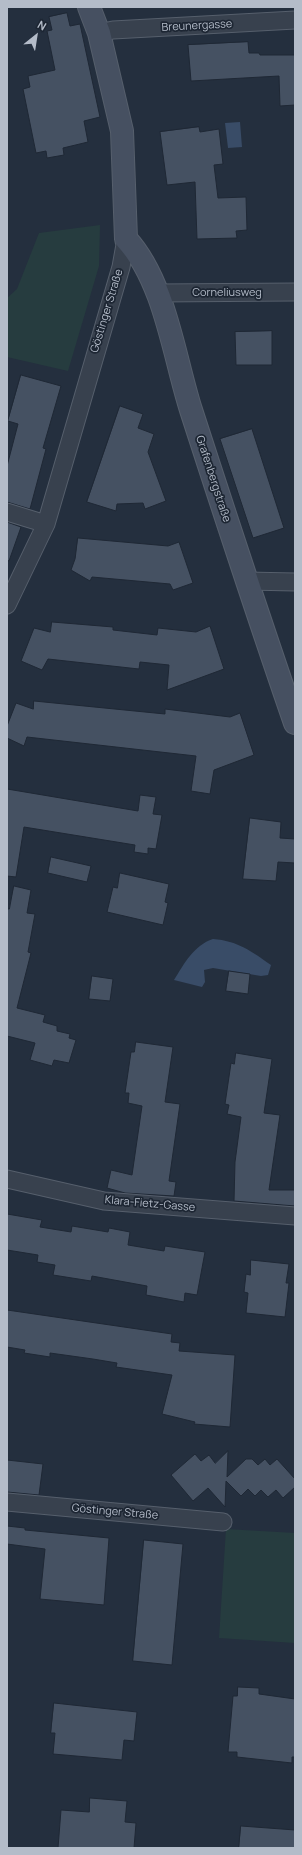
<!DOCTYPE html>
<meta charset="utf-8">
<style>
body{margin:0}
#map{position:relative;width:302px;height:1855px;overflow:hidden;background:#242f3e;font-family:Manrope,sans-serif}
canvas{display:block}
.frame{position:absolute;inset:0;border:8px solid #b4bcc9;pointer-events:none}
.north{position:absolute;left:16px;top:16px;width:40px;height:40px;-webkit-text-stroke:3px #1d2633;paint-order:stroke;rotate:30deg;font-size:11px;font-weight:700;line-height:16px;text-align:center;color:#b4bcc9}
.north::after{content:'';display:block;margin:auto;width:14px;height:18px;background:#b4bcc9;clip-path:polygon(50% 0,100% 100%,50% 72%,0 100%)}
</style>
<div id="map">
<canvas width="302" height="1855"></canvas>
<div class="frame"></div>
<div class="north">N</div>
</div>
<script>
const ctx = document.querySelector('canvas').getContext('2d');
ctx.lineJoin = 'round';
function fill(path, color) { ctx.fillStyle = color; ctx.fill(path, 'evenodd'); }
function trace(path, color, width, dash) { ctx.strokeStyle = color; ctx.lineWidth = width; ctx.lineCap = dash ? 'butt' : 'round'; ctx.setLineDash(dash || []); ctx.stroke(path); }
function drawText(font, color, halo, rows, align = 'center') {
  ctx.font = font + ' Manrope,sans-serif'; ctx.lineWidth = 3.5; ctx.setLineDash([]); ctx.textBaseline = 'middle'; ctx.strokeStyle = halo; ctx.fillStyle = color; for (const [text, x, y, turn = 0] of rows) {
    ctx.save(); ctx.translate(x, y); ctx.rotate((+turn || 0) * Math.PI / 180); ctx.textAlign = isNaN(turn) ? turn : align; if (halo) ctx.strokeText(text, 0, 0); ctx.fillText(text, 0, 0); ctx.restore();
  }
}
fill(new Path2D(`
 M 100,225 L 99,266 L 68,371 L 7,357 L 7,298 L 17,289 L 39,233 Z
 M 226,1529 L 295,1533 L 295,1643 L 219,1638 Z`), '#263c3f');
fill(new Path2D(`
 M 240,122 L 242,147 L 228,148 L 225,123 Z
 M 213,939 C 238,941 251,951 271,965 L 268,975 L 261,976 L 213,968 L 204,970 L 205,982 L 202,987 L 174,980 C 184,964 194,945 213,939 Z`), '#394c67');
const building = new Path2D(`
 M 67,13 L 70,26 L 80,24 L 100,117 L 84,121 L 88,142 L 63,148 L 64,155 L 47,158 L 46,151 L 36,153 L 23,89 L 30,87 L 28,76 L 55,70 L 47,31 L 52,30 L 49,17 Z
 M 248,42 L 249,53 L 259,53 L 260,55 L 295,55 L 295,105 L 280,106 L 279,76 L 191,81 L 188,45 Z
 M 199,127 L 200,132 L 219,129 L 223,164 L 214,165 L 218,198 L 246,197 L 247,230 L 236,231 L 237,238 L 197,239 L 195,182 L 167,185 L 160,132 Z
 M 272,331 L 272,365 L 236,365 L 235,332 Z
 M 21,375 L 61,386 L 43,448 L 46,449 L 30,509 L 7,502 L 7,466 L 18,424 L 8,421 Z
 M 120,406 L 143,414 L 138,428 L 154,434 L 148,452 L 166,501 L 145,509 L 143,503 L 117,504 L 116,511 L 87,502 Z
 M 252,429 L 284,528 L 253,538 L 220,439 Z
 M 7,522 L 21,527 L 9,561 L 7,560 Z
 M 78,538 L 168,546 L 179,542 L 193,583 L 173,590 L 170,584 L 92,577 L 90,581 L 71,570 L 75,559 Z
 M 52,622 L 113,627 L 113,630 L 157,635 L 158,628 L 196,632 L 210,626 L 224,669 L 167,690 L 169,665 L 140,662 L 139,669 L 48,659 L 42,670 L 21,661 L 34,628 L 50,632 Z
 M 34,701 L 165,714 L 165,709 L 230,717 L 240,713 L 254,755 L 214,770 L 210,794 L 191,791 L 196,756 L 27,737 L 24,746 L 7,738 L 7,726 L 16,703 L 33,709 Z
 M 7,789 L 138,811 L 140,795 L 156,797 L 153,814 L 162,815 L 156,849 L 148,848 L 148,854 L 134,852 L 135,845 L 24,827 L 16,877 L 7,876 Z
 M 250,818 L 281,822 L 280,838 L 295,839 L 295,863 L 278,862 L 276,881 L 243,879 Z
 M 51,857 L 91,866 L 87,882 L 48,873 Z
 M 120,873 L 169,884 L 165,902 L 168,903 L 163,925 L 107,912 L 113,887 L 117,888 Z
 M 14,886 L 31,890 L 27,913 L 35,914 L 28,952 L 31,953 L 17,1008 L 45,1015 L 43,1022 L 57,1026 L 57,1031 L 70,1034 L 69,1038 L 76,1040 L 69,1063 L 54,1060 L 52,1066 L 30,1060 L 35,1043 L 7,1036 L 7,909 L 9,909 Z
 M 229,971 L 250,974 L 248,994 L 226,991 Z
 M 92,976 L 113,979 L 110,1001 L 89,999 Z
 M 136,1042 L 173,1047 L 165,1102 L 180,1104 L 169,1181 L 176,1182 L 174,1196 L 125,1193 L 107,1188 L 111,1170 L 132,1175 L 142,1106 L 128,1103 L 129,1093 L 125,1093 L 131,1052 L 134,1052 Z
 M 236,1053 L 272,1059 L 264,1113 L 280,1115 L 269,1190 L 295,1190 L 295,1206 L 234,1201 L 235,1162 L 241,1117 L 227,1114 L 229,1105 L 225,1104 L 231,1063 L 234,1064 Z
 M 7,1214 L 42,1220 L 40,1227 L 71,1232 L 72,1226 L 108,1232 L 109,1228 L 130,1232 L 128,1245 L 164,1251 L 165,1246 L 205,1252 L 197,1295 L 185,1293 L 184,1302 L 146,1295 L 147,1286 L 92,1276 L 91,1281 L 53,1275 L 55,1265 L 37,1262 L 38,1255 L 7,1250 Z
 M 251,1260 L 289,1264 L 286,1283 L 289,1283 L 285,1317 L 246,1313 L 248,1293 L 244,1292 L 246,1274 L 250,1275 Z
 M 7,1310 L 172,1334 L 171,1342 L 180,1343 L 179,1351 L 235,1355 L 230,1427 L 194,1424 L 195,1422 L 162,1414 L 172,1375 L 116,1367 L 117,1363 L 93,1359 L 50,1353 L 50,1357 L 24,1353 L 25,1350 L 7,1347 Z
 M 228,1451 L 227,1477 L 246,1459 L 252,1459 L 258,1465 L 265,1459 L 270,1465 L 277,1459 L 295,1479 L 295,1487 L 283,1498 L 276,1490 L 268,1497 L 261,1490 L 255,1496 L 248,1489 L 241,1496 L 226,1481 L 225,1507 L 208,1488 L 193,1501 L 171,1475 L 195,1454 L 201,1461 L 209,1455 L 215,1463 Z
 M 7,1460 L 43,1464 L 39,1495 L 7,1492 Z
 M 7,1526 L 25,1528 L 25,1530 L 109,1538 L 104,1605 L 40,1599 L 45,1549 L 7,1544 Z
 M 144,1540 L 183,1544 L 172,1665 L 133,1661 Z
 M 238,1687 L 259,1688 L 259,1694 L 295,1699 L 295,1757 L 292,1757 L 292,1763 L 237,1757 L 237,1752 L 228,1752 L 233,1696 L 237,1696 Z
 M 54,1703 L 137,1712 L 134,1741 L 124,1740 L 122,1760 L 53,1754 L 55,1733 L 51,1733 Z
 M 90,1798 L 127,1801 L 125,1822 L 136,1823 L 134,1848 L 58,1848 L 61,1810 L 89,1812 Z
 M 241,1826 L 295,1830 L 295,1848 L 239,1848 Z`);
fill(building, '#455162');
trace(building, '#1f2835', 1);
const street = new Path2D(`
 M 99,33 L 113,30 L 295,20
 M 158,293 L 295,292
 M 7,512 L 46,524
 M 246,581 L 295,582
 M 7,605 L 46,524 L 121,267 L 126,239
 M 7,1179 L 104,1201 L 295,1216
 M 7,1502 L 223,1522`);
const secondary = new Path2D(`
 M 89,7 L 99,33 L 122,131 L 126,239 C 165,281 174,357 191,410 C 225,515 259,619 295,723`);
trace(street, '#565f6c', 19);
trace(secondary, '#565f6c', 24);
trace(street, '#38414e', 17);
trace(secondary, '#465061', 22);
drawText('11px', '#b4bcc9', '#1d2633', [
 ["Breunergasse",197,26,-3],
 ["Corneliusweg",227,293],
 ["Göstinger Straße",107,311,-73],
 ["Grafenbergstraße",213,479,72],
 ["Klara-Fietz-Gasse",150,1204,5],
 ["Göstinger Straße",115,1512,5]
]);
</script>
